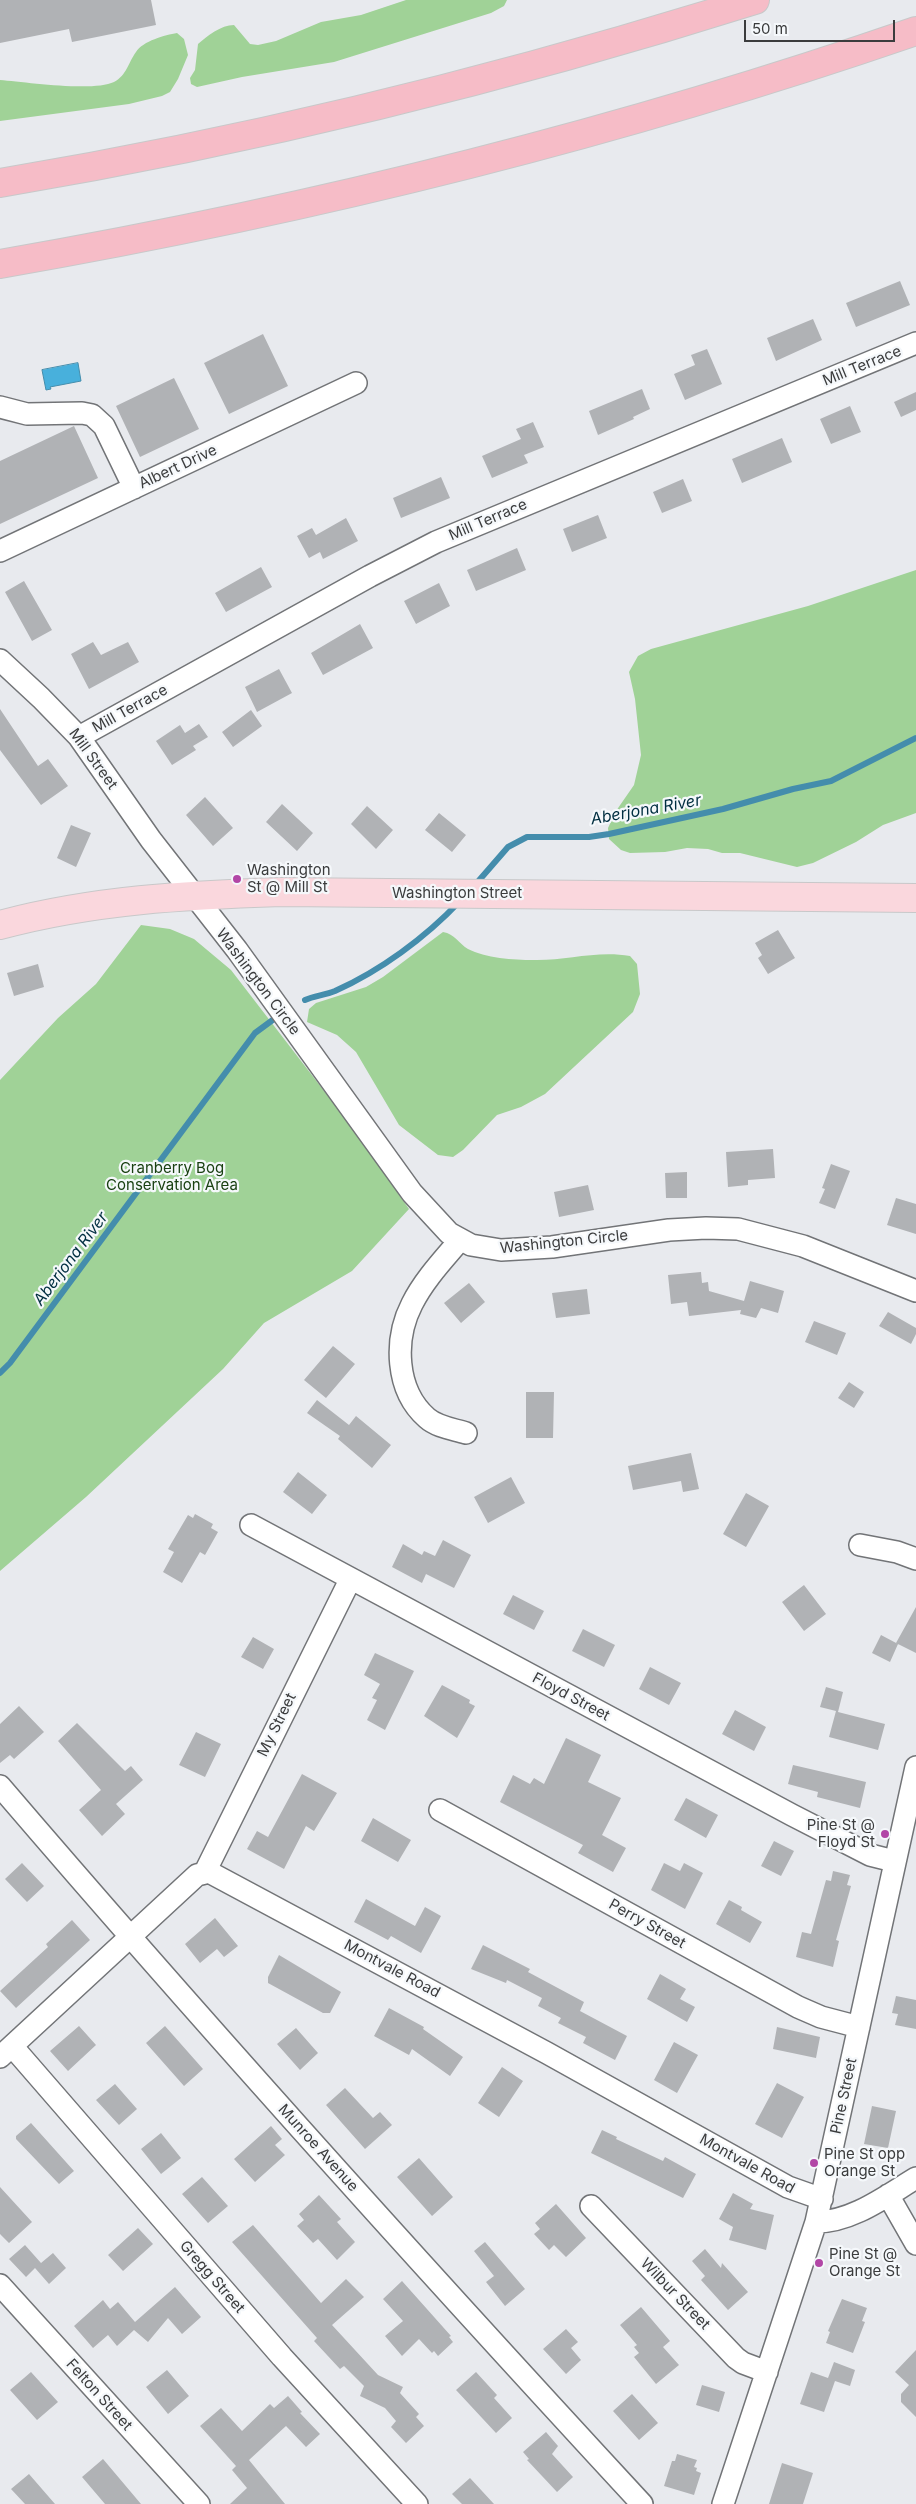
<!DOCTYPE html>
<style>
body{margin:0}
#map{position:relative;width:916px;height:2504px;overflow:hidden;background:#e8eaee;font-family:Inter,sans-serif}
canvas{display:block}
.scale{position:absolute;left:744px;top:20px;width:151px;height:22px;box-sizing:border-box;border:2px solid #3b3c3d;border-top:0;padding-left:6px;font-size:15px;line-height:18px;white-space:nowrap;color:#3b3c3d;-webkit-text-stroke:4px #f5f8fb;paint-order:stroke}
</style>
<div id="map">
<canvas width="916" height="2504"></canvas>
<div class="scale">50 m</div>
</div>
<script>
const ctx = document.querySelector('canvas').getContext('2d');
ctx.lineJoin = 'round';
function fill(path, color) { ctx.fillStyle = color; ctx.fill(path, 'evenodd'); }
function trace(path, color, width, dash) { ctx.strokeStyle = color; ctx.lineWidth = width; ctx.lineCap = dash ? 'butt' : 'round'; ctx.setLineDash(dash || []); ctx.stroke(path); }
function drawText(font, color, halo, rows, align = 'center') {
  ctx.font = font + ' Inter,sans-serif'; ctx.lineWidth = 4.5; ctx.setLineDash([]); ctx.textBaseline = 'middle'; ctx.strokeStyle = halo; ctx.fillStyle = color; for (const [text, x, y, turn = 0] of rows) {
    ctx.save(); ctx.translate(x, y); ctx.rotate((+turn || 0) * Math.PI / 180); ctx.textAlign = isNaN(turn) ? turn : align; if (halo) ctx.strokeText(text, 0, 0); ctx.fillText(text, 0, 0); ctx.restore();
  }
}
fill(new Path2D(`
 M 406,0 L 507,0 L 504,6 L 491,13 L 334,62 L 242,77 L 197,87 L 191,84 L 190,78 L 195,70 L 198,44 C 207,36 221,25 234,25 L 250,44 L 258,45 L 276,41 L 321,22 L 361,15 Z
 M 177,33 L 184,39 L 188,55 L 178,79 L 170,92 L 162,96 L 129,104 L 0,121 L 0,80 C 25,82 93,92 114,82 C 127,75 128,63 136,52 C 143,41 165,35 177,33 Z
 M 916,570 L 916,813 L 883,825 L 856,842 L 813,863 L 797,867 L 740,853 L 722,853 L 708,849 L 687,848 L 665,852 L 630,853 L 621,850 L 609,839 L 608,828 L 616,811 L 634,785 L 641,755 L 635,699 L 629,672 L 638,656 L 651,649 L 808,606 Z
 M 141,925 L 170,929 L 194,939 L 231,970 L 348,1122 L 409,1209 L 352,1271 L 264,1323 L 223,1369 L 86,1497 L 0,1571 L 0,1080 L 58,1018 L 96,984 Z
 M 443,932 C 455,934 458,943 468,949 C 485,958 514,960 533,960 C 565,961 597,950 630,956 L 637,964 L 640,994 L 633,1012 L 545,1094 L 521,1107 L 497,1115 L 463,1150 L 453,1157 L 438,1155 L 399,1125 L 356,1052 L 337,1035 L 307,1022 L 309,1009 L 316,1003 L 366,987 L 383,977 Z`), '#a0d297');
const water = new Path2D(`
 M 78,363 L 81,381 L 50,387 L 51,389 L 46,390 L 42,370 Z`);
fill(water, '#48b0dc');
trace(water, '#448dac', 1);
trace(new Path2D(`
 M 475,885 L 508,847 L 527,837 L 589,837 L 609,834 L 723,809 L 793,789 L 831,781 L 916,738
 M 305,1000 C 314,996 325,995 335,991 C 380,971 425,938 460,901
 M 0,1373 L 10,1363 L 255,1033 L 274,1019`), '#448dac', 6);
fill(new Path2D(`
 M 0,0 L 151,0 L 156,25 L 72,42 L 69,29 L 0,43 Z
 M 900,281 L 910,305 L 856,327 L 846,303 Z
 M 813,319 L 822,340 L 776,361 L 767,338 Z
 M 263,334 L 288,386 L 229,414 L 204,363 Z
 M 707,349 L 722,384 L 685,400 L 674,374 L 695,365 L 691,355 Z
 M 174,378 L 199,429 L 140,457 L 116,406 Z
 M 642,389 L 650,409 L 633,417 L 634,419 L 598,435 L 589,411 Z
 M 916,392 L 916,410 L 901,417 L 894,402 Z
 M 850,406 L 861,432 L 831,444 L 820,419 Z
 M 533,422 L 544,447 L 524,455 L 528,463 L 492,478 L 482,456 L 521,439 L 516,429 Z
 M 74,426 L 98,478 L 0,524 L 0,461 Z
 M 782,438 L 792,462 L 742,483 L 732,459 Z
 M 441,477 L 450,498 L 401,518 L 393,498 Z
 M 683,479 L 692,501 L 662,513 L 653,492 Z
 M 598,515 L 607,538 L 572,552 L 563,529 Z
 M 346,518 L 358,541 L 323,559 L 320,552 L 309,558 L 297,536 L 312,528 L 316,535 Z
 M 517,548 L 526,570 L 476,591 L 467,570 Z
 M 261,567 L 272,587 L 226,612 L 215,593 Z
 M 24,581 L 52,630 L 32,641 L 5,592 Z
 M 439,583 L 450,606 L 416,624 L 404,601 Z
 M 360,624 L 373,648 L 323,675 L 311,653 Z
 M 93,642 L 101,655 L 128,642 L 139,662 L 89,689 L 71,654 Z
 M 279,669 L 292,693 L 257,712 L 245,687 Z
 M 0,709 L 38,766 L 48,759 L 68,786 L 41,805 L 0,750 Z
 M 251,710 L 262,726 L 233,747 L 222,732 Z
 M 199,724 L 208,737 L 193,746 L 196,750 L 172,765 L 156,741 L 180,725 L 185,733 Z
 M 205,797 L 233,828 L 213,846 L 186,815 Z
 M 282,804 L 313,833 L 297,851 L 266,822 Z
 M 367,806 L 393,830 L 376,849 L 351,824 Z
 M 439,813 L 466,835 L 452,852 L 425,830 Z
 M 71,825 L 91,833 L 76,867 L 57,858 Z
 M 778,930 L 795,958 L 768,974 L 758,958 L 762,955 L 755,943 Z
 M 38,964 L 44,987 L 14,996 L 7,973 Z
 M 773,1149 L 775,1178 L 748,1180 L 748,1185 L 728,1187 L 726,1152 Z
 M 831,1164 L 850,1171 L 835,1209 L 819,1203 L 825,1189 L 822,1188 Z
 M 687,1172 L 687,1198 L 666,1198 L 665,1173 Z
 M 588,1185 L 594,1210 L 559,1217 L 554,1192 Z
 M 896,1198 L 916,1204 L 916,1234 L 887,1225 Z
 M 701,1272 L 702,1283 L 708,1282 L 709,1291 L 744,1301 L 750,1281 L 784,1291 L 778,1313 L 761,1308 L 756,1318 L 740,1314 L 741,1310 L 689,1316 L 687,1302 L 671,1304 L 668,1275 Z
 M 469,1283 L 485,1302 L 461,1323 L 444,1303 Z
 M 587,1289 L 590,1314 L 556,1318 L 552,1293 Z
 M 888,1312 L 916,1328 L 916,1334 L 911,1344 L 879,1326 Z
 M 814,1321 L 846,1333 L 837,1355 L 805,1342 Z
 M 333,1346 L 355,1364 L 326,1398 L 304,1380 Z
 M 849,1382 L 864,1392 L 854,1408 L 838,1398 Z
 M 526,1392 L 554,1392 L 553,1438 L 526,1438 Z
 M 317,1400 L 349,1425 L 356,1416 L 391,1445 L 372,1468 L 338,1439 L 340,1436 L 307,1413 Z
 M 691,1453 L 699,1489 L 683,1492 L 681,1481 L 633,1490 L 628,1466 Z
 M 298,1472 L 327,1495 L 312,1514 L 283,1492 Z
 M 511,1477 L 525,1503 L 488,1523 L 474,1497 Z
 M 746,1493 L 769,1506 L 746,1547 L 723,1534 Z
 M 195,1514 L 213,1524 L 211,1528 L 218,1532 L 205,1555 L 200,1552 L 182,1583 L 163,1572 L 174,1552 L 168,1549 L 188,1515 L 193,1518 Z
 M 443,1540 L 471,1555 L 454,1588 L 426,1574 L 422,1583 L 392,1567 L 403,1544 L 422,1555 L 424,1551 L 435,1556 Z
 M 804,1585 L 826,1614 L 804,1631 L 782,1602 Z
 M 513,1595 L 544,1611 L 534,1630 L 503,1614 Z
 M 916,1607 L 916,1653 L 896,1643 Z
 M 583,1629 L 615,1645 L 604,1667 L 572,1651 Z
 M 881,1635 L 898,1644 L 890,1662 L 872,1653 Z
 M 253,1637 L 274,1649 L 263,1669 L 241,1657 Z
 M 375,1653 L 414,1671 L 385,1730 L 367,1720 L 377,1700 L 372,1698 L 380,1684 L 364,1675 Z
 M 650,1667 L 681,1683 L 669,1705 L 639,1689 Z
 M 442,1685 L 470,1700 L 469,1703 L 475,1706 L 457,1738 L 424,1716 Z
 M 826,1687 L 843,1692 L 838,1712 L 885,1724 L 878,1750 L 829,1737 L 836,1711 L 820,1707 Z
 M 19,1706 L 44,1732 L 14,1759 L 10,1755 L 0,1763 L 0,1724 Z
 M 735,1710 L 766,1727 L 754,1751 L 722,1734 Z
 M 77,1723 L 125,1771 L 131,1766 L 143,1780 L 116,1804 L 125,1814 L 102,1836 L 79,1810 L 101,1790 L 58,1741 Z
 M 196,1732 L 221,1744 L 205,1777 L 179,1765 Z
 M 566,1738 L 601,1755 L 588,1782 L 621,1798 L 602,1835 L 626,1848 L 613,1872 L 578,1853 L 583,1845 L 500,1802 L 513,1775 L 530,1784 L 534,1778 L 544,1784 Z
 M 793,1765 L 866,1782 L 860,1808 L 817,1797 L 818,1792 L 788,1784 Z
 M 302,1774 L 337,1793 L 314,1831 L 306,1826 L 284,1869 L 247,1849 L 257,1831 L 268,1837 Z
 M 686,1798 L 718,1815 L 706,1838 L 674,1820 Z
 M 373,1818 L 411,1840 L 398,1862 L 361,1841 Z
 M 774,1841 L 794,1851 L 781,1876 L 761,1866 Z
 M 22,1863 L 44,1886 L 27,1902 L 5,1879 Z
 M 664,1863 L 680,1871 L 684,1863 L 703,1873 L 685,1909 L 651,1890 Z
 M 833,1871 L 850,1875 L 847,1885 L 851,1886 L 836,1940 L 839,1941 L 833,1967 L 796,1957 L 802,1932 L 811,1934 L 826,1880 L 831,1881 Z
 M 366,1899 L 415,1926 L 425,1907 L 441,1916 L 421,1953 L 391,1936 L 388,1940 L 354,1922 Z
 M 729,1900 L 742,1907 L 741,1910 L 762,1922 L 750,1943 L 716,1924 Z
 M 215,1918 L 238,1946 L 224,1957 L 217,1949 L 200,1963 L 185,1944 Z
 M 72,1920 L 90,1940 L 16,2008 L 0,1991 L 48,1947 L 46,1944 Z
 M 483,1945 L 530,1969 L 528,1972 L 584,2002 L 580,2011 L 627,2036 L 615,2060 L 583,2043 L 586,2037 L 558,2023 L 561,2018 L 538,2006 L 542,1998 L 507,1980 L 506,1983 L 471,1969 Z
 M 279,1955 L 341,1992 L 330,2013 L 323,2013 L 268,1983 L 268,1977 Z
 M 660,1974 L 686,1989 L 680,1999 L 695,2007 L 687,2022 L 647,1999 Z
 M 896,1996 L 916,2000 L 916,2029 L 895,2025 L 898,2014 L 892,2013 Z
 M 389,2008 L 424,2027 L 423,2029 L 463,2057 L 450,2076 L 412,2049 L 409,2055 L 374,2036 Z
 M 79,2026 L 96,2045 L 68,2071 L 50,2051 Z
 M 165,2026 L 203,2069 L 184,2086 L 146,2043 Z
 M 777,2027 L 820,2037 L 816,2058 L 773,2049 Z
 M 296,2028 L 318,2053 L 300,2070 L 277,2044 Z
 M 674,2042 L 698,2055 L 677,2093 L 654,2080 Z
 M 502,2067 L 523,2081 L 499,2117 L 478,2103 Z
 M 777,2083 L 804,2097 L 782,2138 L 755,2124 Z
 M 115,2084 L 137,2109 L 119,2125 L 96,2100 Z
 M 345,2088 L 373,2118 L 380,2112 L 392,2125 L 365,2149 L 326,2105 Z
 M 872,2106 L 896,2111 L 888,2148 L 864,2144 Z
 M 31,2123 L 74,2171 L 59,2184 L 16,2139 L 16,2136 Z
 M 271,2126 L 282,2139 L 275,2145 L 285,2155 L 255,2182 L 234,2159 Z
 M 602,2130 L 617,2137 L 616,2139 L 663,2161 L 665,2157 L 696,2174 L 683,2198 L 591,2153 Z
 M 161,2133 L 181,2158 L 161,2174 L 141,2149 Z
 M 419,2158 L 453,2197 L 432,2216 L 397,2177 Z
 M 202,2177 L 228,2206 L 208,2223 L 182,2194 Z
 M 0,2187 L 32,2222 L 9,2243 L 0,2234 Z
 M 733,2193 L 753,2204 L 750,2209 L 774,2215 L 766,2250 L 729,2240 L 733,2227 L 719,2219 Z
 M 319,2195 L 341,2219 L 337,2222 L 355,2242 L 337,2260 L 318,2239 L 313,2243 L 297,2226 L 304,2220 L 299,2214 Z
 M 556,2204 L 586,2238 L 566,2257 L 554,2245 L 549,2250 L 534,2234 L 540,2229 L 535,2223 Z
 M 253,2225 L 321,2303 L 346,2279 L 364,2297 L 332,2325 L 378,2375 L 403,2387 L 400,2393 L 419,2414 L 416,2417 L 424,2426 L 406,2443 L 391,2427 L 396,2421 L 385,2408 L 360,2396 L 364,2386 L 344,2366 L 340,2369 L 314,2341 L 317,2338 L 232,2242 Z
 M 138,2228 L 153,2244 L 123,2271 L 108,2255 Z
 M 485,2242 L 525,2289 L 505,2306 L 486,2282 L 494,2276 L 474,2251 Z
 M 25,2245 L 41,2263 L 53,2253 L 66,2268 L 49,2284 L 35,2268 L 26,2277 L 9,2259 Z
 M 705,2249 L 721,2268 L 722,2263 L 748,2292 L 728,2310 L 701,2280 L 705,2276 L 692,2261 Z
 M 402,2281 L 451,2336 L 449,2337 L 453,2342 L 438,2356 L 434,2351 L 432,2353 L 419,2339 L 402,2356 L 385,2336 L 403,2321 L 383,2299 Z
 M 175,2287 L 201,2317 L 182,2334 L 168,2318 L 148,2342 L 134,2330 L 117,2346 L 108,2335 L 93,2348 L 74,2326 L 103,2300 L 110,2309 L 118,2302 L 135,2322 Z
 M 842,2299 L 867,2308 L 862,2321 L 865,2322 L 853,2353 L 826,2343 L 830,2332 L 828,2331 Z
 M 641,2307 L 670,2341 L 663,2347 L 679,2365 L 656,2384 L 634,2357 L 639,2353 L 634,2347 L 637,2345 L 620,2325 Z
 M 566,2329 L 578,2342 L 571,2348 L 581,2360 L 566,2374 L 543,2349 Z
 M 916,2350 L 916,2417 L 901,2402 L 901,2394 L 909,2385 L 895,2372 Z
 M 834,2362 L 855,2370 L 850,2386 L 835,2381 L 824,2412 L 800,2404 L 811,2372 L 828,2378 Z
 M 167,2370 L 189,2396 L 168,2414 L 146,2387 Z
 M 31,2372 L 58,2402 L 37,2420 L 10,2390 Z
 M 476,2372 L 497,2395 L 494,2398 L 512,2418 L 496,2433 L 456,2390 Z
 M 702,2385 L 725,2392 L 719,2412 L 696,2405 Z
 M 632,2394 L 658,2423 L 639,2440 L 613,2411 Z
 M 288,2396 L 302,2412 L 300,2413 L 320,2434 L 306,2447 L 286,2426 L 249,2460 L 285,2504 L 230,2504 L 247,2488 L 232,2470 L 236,2466 L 200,2426 L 221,2408 L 242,2431 L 270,2404 L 274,2408 Z
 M 546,2432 L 558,2446 L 552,2454 L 573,2477 L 557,2492 L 527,2460 L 529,2459 L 523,2452 Z
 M 677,2454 L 697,2460 L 694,2467 L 697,2468 L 696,2471 L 701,2473 L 694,2495 L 664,2486 L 672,2461 L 675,2461 Z
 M 103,2459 L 141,2504 L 105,2504 L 82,2477 Z
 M 782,2463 L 813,2473 L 803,2504 L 769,2504 Z
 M 29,2474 L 55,2504 L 25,2504 L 11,2489 Z
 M 470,2478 L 494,2504 L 462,2504 L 452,2494 Z`), '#b0b2b5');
const minor = new Path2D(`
 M 0,407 L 27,414 L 82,413 L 92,415 L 104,426 L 134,488
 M 0,551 L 356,383
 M 0,660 L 41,698 L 79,737 L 151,840 L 237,950 L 412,1193 L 449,1233 L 471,1245 L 501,1250 L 552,1247 L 669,1230 L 706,1228 L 738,1229 L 803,1246 L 916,1291
 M 79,737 L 370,576 L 436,542 L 916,343
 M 460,1240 C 443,1260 424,1280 412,1304 C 394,1339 395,1390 427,1418 C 437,1427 453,1429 466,1433
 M 251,1525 L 792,1815 L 870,1855 L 894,1861
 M 860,1545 L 897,1552 L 916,1559
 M 0,1786 C 209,2030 424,2268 642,2504
 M 440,1810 L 798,2007 L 821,2017 L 859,2027
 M 205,1872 L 350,1580
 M 12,2046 L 282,2357 L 417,2504
 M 0,2057 L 197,1875 L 209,1872 L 547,2053 L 788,2187 L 822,2199
 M 888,2195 L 916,2244
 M 591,2206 L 736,2358 L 743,2363 L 767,2372
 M 816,2222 C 852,2222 886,2196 916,2178
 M 0,2285 L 199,2504
 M 723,2504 L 816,2222 L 916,1767`);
const major = new Path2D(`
 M 0,925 C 93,900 186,895 282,892 L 916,898`);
const highway = new Path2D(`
 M 0,183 C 256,140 508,78 755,0
 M 0,264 C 311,210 617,134 916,31`);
trace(minor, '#727477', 24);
trace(major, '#c8c8c9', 30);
trace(highway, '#c8c8c9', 30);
trace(minor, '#fff', 21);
trace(major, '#fad7dd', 28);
trace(highway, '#f6bcc7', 28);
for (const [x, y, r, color] of [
 [237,879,5,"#b246a6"],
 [885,1834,5,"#b246a6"],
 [814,2163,5,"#b246a6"],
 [819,2263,5,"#b246a6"]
]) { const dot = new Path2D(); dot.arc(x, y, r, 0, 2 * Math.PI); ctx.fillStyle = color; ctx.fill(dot); trace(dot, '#f5f8fb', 2); }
drawText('15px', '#3b3c3d', '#f5f8fb', [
 ["Mill Terrace",862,366,-22],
 ["Albert Drive",178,467,-25],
 ["Mill Terrace",488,520,-23],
 ["Mill Terrace",130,709,-29],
 ["Mill Street",93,759,54],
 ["Washington Street",457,893],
 ["Washington Circle",258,982,53],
 ["Washington Circle",564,1242,-6],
 ["Floyd Street",571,1697,28],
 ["My Street",277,1725,-64],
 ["Perry Street",647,1924,29],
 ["Montvale Road",392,1969,28],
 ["Pine Street",844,2096,-78],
 ["Munroe Avenue",318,2148,48],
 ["Montvale Road",747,2164,29],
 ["Gregg Street",212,2277,49],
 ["Wilbur Street",675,2294,46],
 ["Felton Street",99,2395,48]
]);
drawText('15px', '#3b3c3d', '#f5f8fb', [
 ["Washington",247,870],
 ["St @ Mill St",247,887],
 ["Pine St @",875,1825,"right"],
 ["Floyd St",875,1842,"right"],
 ["Pine St opp",824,2154],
 ["Orange St",824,2171],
 ["Pine St @",829,2254],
 ["Orange St",829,2271]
], 'left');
drawText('15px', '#194011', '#f5f8fb', [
 ["Cranberry Bog",172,1168],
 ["Conservation Area",172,1185]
]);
drawText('italic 16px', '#002e40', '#f5f8fb', [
 ["Aberjona River",646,810,-10],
 ["Aberjona River",71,1259,-53]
]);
</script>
